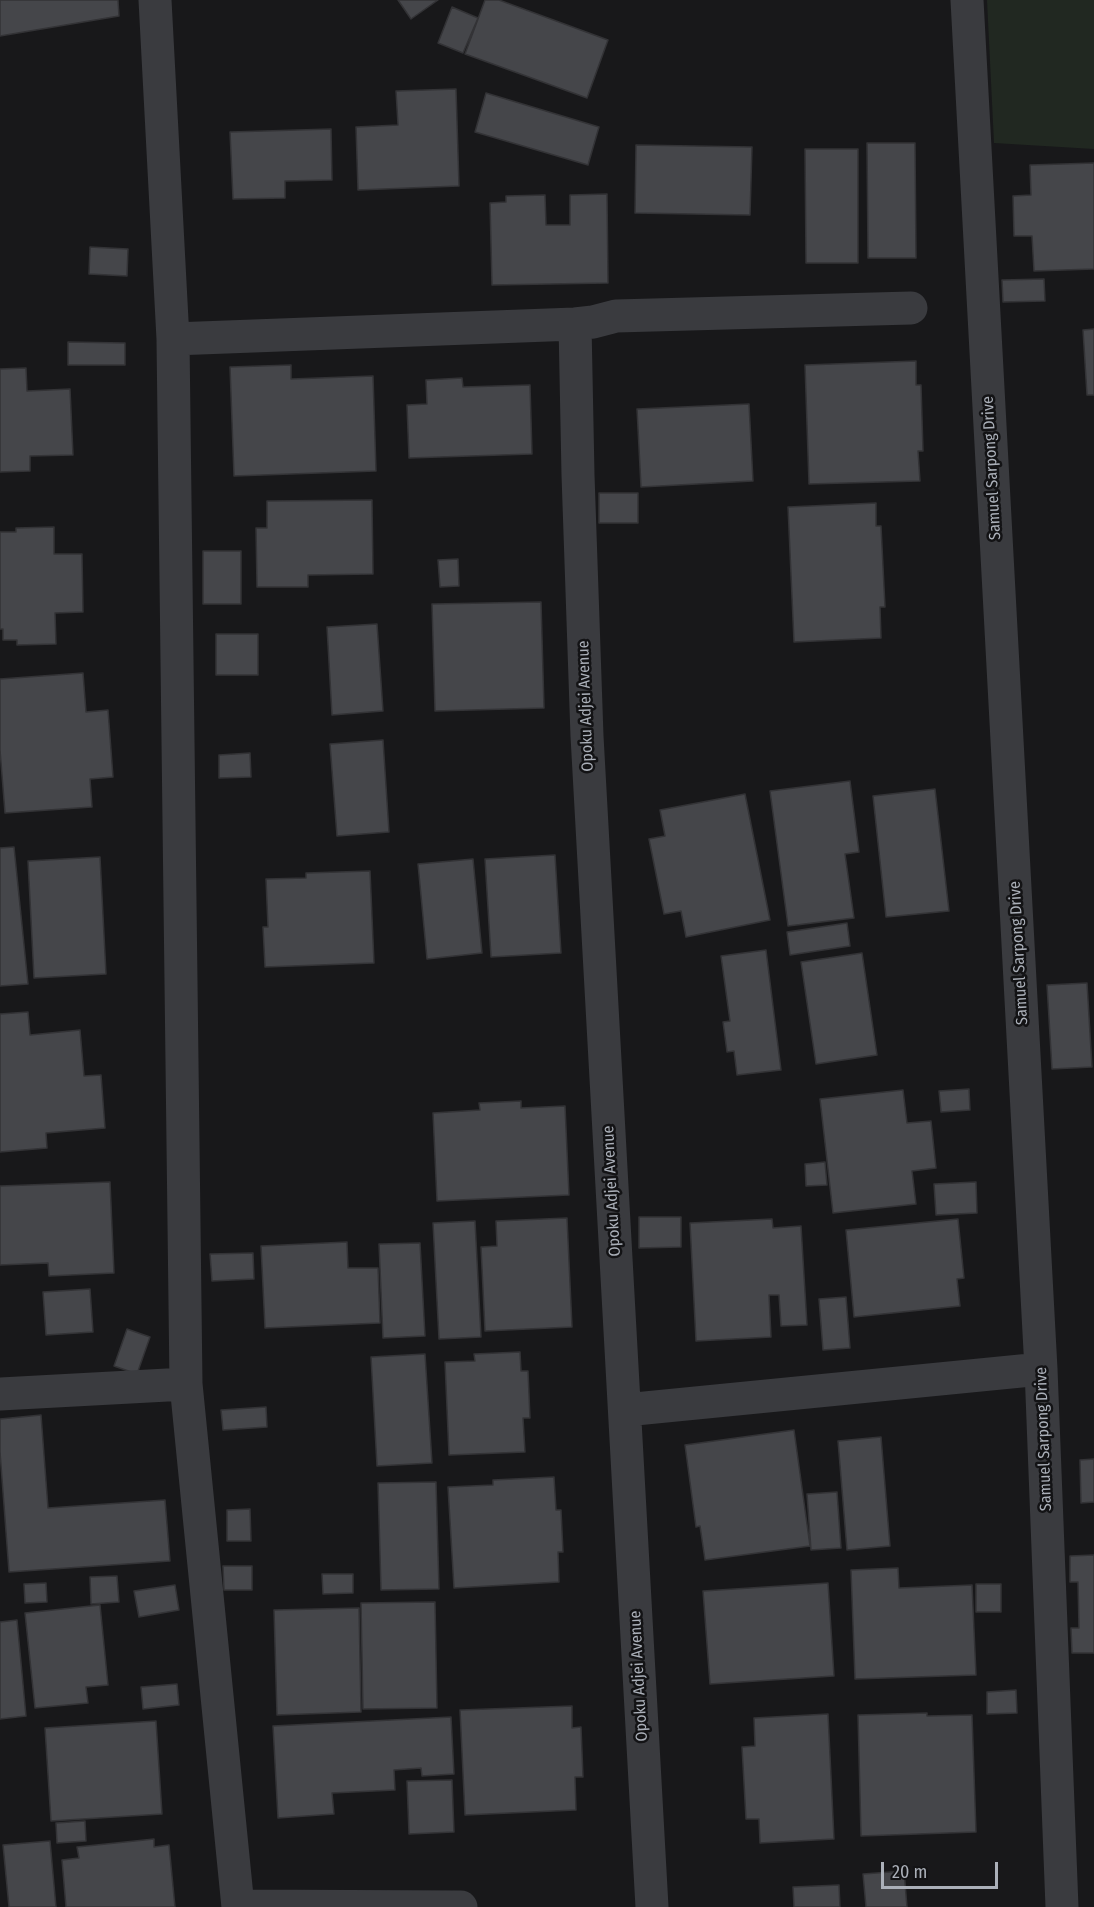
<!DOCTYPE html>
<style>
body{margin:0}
#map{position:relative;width:1094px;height:1907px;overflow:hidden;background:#18181a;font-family:"Fira Sans Condensed",sans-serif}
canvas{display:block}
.scale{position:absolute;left:881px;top:1862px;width:117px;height:27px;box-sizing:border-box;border:3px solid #abb0b9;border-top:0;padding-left:8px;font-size:18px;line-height:21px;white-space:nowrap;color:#abb0b9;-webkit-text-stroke:4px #131315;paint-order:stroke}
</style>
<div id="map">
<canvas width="1094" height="1907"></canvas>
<div class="scale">20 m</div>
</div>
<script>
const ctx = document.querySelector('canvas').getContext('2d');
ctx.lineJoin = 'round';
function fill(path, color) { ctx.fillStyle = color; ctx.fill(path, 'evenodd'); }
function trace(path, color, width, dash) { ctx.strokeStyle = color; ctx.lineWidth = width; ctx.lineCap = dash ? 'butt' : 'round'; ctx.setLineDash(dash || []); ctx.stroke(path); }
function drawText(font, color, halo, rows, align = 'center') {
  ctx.font = font + ' "Fira Sans Condensed",sans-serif'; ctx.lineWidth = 5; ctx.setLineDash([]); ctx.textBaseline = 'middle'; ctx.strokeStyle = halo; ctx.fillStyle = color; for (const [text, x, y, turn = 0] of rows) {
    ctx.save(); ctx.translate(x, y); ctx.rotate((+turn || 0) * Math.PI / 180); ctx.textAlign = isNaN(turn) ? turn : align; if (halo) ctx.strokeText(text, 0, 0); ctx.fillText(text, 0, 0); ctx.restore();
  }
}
fill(new Path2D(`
 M 987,0 L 1094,0 L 1094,149 L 994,143 Z`), '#212821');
const building = new Path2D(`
 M 0,0 L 118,0 L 119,16 L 0,36 Z
 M 398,0 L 438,0 L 411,19 Z
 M 485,0 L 499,0 L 608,40 L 587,98 L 465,54 Z
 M 452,7 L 478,18 L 463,53 L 438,43 Z
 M 456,89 L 459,186 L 358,190 L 356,127 L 398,125 L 396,91 Z
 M 486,93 L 599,127 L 588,165 L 475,132 Z
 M 331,129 L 332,180 L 285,181 L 285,198 L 233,199 L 230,132 Z
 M 867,143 L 915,143 L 916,258 L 868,258 Z
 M 636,145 L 752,147 L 750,215 L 635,213 Z
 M 805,149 L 858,149 L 858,263 L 806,263 Z
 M 1094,163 L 1094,269 L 1034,271 L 1032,236 L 1014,236 L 1013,196 L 1031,195 L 1030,165 Z
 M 607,194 L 608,283 L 492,285 L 490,203 L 506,202 L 506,196 L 545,195 L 546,225 L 570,225 L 570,195 Z
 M 90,247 L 128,249 L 127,276 L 89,274 Z
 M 1044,279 L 1045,301 L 1003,302 L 1002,280 Z
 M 1094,329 L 1094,395 L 1087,395 L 1083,330 Z
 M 68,342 L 125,343 L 125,365 L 68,365 Z
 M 916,361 L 916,385 L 921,385 L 923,451 L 918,451 L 920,481 L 809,484 L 805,365 Z
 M 291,365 L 291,379 L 373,376 L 376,471 L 234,476 L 230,367 Z
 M 26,368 L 27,391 L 70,389 L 73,455 L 30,456 L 30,471 L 0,472 L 0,369 Z
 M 462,378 L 463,387 L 530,385 L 532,454 L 409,458 L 407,405 L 427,404 L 426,380 Z
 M 749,404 L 753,481 L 641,487 L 637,409 Z
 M 599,493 L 638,493 L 638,523 L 599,523 Z
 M 372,500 L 373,574 L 308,575 L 308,587 L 257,587 L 256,528 L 267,528 L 267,501 Z
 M 876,503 L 876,526 L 881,526 L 885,607 L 880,607 L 881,638 L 794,642 L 788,507 Z
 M 54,527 L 54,554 L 82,554 L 83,612 L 55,613 L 56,644 L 17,645 L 17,640 L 3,640 L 3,629 L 0,629 L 0,532 L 16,532 L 16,528 Z
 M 203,551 L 241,551 L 241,604 L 203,604 Z
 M 458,559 L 459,586 L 440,587 L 438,560 Z
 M 541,602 L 544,708 L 435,711 L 432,604 Z
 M 377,624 L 383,711 L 332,715 L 327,627 Z
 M 216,634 L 258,634 L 258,675 L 216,675 Z
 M 83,673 L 86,712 L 108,710 L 113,777 L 90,779 L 92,807 L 5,813 L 0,750 L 0,679 Z
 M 383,740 L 389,832 L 337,836 L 330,744 Z
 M 250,753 L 251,777 L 219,778 L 219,755 Z
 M 850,781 L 859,852 L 845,854 L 854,918 L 788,926 L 770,791 Z
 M 935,789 L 949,911 L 886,917 L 873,796 Z
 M 745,794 L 770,920 L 686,937 L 681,911 L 664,914 L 649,839 L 665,836 L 660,810 Z
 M 14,847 L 28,984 L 0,986 L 0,848 Z
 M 555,855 L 561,953 L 491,957 L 485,859 Z
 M 100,857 L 106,974 L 34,978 L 28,861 Z
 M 473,859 L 482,953 L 427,959 L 418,864 Z
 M 370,871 L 374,963 L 265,967 L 263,927 L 268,927 L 266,879 L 306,878 L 306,873 Z
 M 847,923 L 850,946 L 790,955 L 787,932 Z
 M 766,950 L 781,1070 L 737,1075 L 734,1051 L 727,1052 L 723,1022 L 730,1021 L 721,956 Z
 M 862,953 L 877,1055 L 816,1064 L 801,962 Z
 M 1087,983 L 1092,1067 L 1052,1069 L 1047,985 Z
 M 28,1012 L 30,1035 L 80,1030 L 84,1076 L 101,1075 L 105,1128 L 46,1133 L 47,1148 L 0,1152 L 0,1014 Z
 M 969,1089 L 970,1110 L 941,1112 L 939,1091 Z
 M 903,1090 L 907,1123 L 931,1121 L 936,1168 L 912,1171 L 916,1204 L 833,1213 L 820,1099 Z
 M 521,1101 L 521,1108 L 565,1106 L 569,1195 L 437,1201 L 433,1113 L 480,1110 L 479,1103 Z
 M 825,1162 L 827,1185 L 806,1186 L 805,1164 Z
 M 110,1182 L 114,1273 L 49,1276 L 48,1263 L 0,1265 L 0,1186 Z
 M 976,1182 L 977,1213 L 936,1215 L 934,1184 Z
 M 639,1217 L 681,1217 L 681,1247 L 639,1248 Z
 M 567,1218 L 572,1327 L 485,1331 L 481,1247 L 497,1246 L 496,1221 Z
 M 772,1219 L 773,1228 L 801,1226 L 807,1325 L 781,1326 L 779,1295 L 769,1295 L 771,1337 L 696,1341 L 690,1223 Z
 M 958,1219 L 964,1278 L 957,1279 L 960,1306 L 854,1317 L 846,1230 Z
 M 475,1221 L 481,1337 L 439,1339 L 433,1223 Z
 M 347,1242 L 348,1268 L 378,1268 L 380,1323 L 265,1328 L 261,1246 Z
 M 420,1243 L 425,1336 L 383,1338 L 379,1244 Z
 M 253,1253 L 254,1279 L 212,1281 L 210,1254 Z
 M 90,1289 L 93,1332 L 46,1335 L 43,1292 Z
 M 846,1297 L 850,1348 L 823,1350 L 819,1299 Z
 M 127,1329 L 150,1337 L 137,1374 L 114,1366 Z
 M 520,1352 L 521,1371 L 528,1371 L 530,1418 L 523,1418 L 525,1452 L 449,1455 L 445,1362 L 475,1361 L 474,1354 Z
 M 425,1354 L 432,1463 L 377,1466 L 371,1357 Z
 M 266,1407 L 267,1427 L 223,1430 L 221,1410 Z
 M 41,1415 L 48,1508 L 165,1500 L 170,1561 L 9,1572 L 0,1452 L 0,1419 Z
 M 794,1430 L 810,1546 L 705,1560 L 700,1526 L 696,1527 L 685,1445 Z
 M 881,1437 L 890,1546 L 847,1550 L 838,1441 Z
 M 1094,1459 L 1094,1502 L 1081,1503 L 1080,1460 Z
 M 554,1477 L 556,1510 L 561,1510 L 563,1552 L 558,1552 L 559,1582 L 454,1588 L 448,1487 L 493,1485 L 493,1480 Z
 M 436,1482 L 439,1589 L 381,1590 L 378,1483 Z
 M 837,1492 L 841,1548 L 811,1550 L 807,1494 Z
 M 250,1509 L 251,1541 L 227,1541 L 227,1510 Z
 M 1094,1555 L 1094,1653 L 1072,1653 L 1071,1628 L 1079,1628 L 1078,1582 L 1070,1582 L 1070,1556 Z
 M 223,1566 L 252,1566 L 252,1590 L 224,1590 Z
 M 898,1568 L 899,1588 L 972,1585 L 976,1675 L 855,1679 L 851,1570 Z
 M 322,1574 L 353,1574 L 353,1593 L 323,1594 Z
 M 117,1576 L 119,1602 L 91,1604 L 90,1577 Z
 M 46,1583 L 47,1602 L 25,1603 L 24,1584 Z
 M 828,1583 L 834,1676 L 710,1684 L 703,1591 Z
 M 976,1584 L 1001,1584 L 1001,1612 L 976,1612 Z
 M 175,1585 L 179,1610 L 139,1617 L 134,1591 Z
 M 435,1602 L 437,1708 L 363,1709 L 361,1603 Z
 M 100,1605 L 108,1685 L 86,1687 L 88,1703 L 35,1708 L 25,1613 Z
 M 359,1608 L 361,1712 L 277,1715 L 274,1610 Z
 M 17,1620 L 26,1716 L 0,1719 L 0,1622 Z
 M 177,1684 L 179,1705 L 143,1709 L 141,1687 Z
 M 1016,1690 L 1017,1713 L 987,1714 L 987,1692 Z
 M 572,1706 L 572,1728 L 581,1727 L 583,1777 L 575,1777 L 576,1810 L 465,1815 L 460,1710 Z
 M 927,1713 L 927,1716 L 972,1715 L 976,1832 L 861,1836 L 858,1715 Z
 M 828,1714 L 834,1839 L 760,1843 L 759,1819 L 746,1819 L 742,1747 L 755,1746 L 754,1718 Z
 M 451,1717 L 454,1774 L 422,1776 L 421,1768 L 394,1770 L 395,1790 L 332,1793 L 334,1814 L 278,1818 L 273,1726 Z
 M 156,1721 L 162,1814 L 51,1821 L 45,1728 Z
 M 452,1780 L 454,1832 L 409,1834 L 407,1781 Z
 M 85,1821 L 86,1841 L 57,1843 L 56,1823 Z
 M 154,1839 L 154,1847 L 169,1845 L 175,1907 L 66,1907 L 62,1860 L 79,1858 L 77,1847 Z
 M 50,1841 L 56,1907 L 9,1907 L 3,1845 Z
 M 904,1871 L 907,1907 L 866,1907 L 863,1874 Z
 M 839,1885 L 840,1907 L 794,1907 L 793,1887 Z`);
fill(building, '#45464a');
trace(building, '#333336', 1.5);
trace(new Path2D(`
 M 155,0 L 173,339 L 186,1384 L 238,1907
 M 967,0 L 1041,1369 L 1062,1907
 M 575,324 L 578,475 L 587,736 L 652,1907
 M 173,339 L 575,324 L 593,322 L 616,316 L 911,308
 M 0,1394 L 186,1384
 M 625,1410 L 1041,1369
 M 238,1906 L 461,1907`), '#3a3b3f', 33);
drawText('16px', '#abb0b9', '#131315', [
 ["Samuel Sarpong Drive",992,468,-93],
 ["Opoku Adjei Avenue",586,706,-92],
 ["Samuel Sarpong Drive",1019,953,-93],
 ["Opoku Adjei Avenue",612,1191,-93],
 ["Samuel Sarpong Drive",1044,1439,-92],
 ["Opoku Adjei Avenue",639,1676,-93]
]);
</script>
